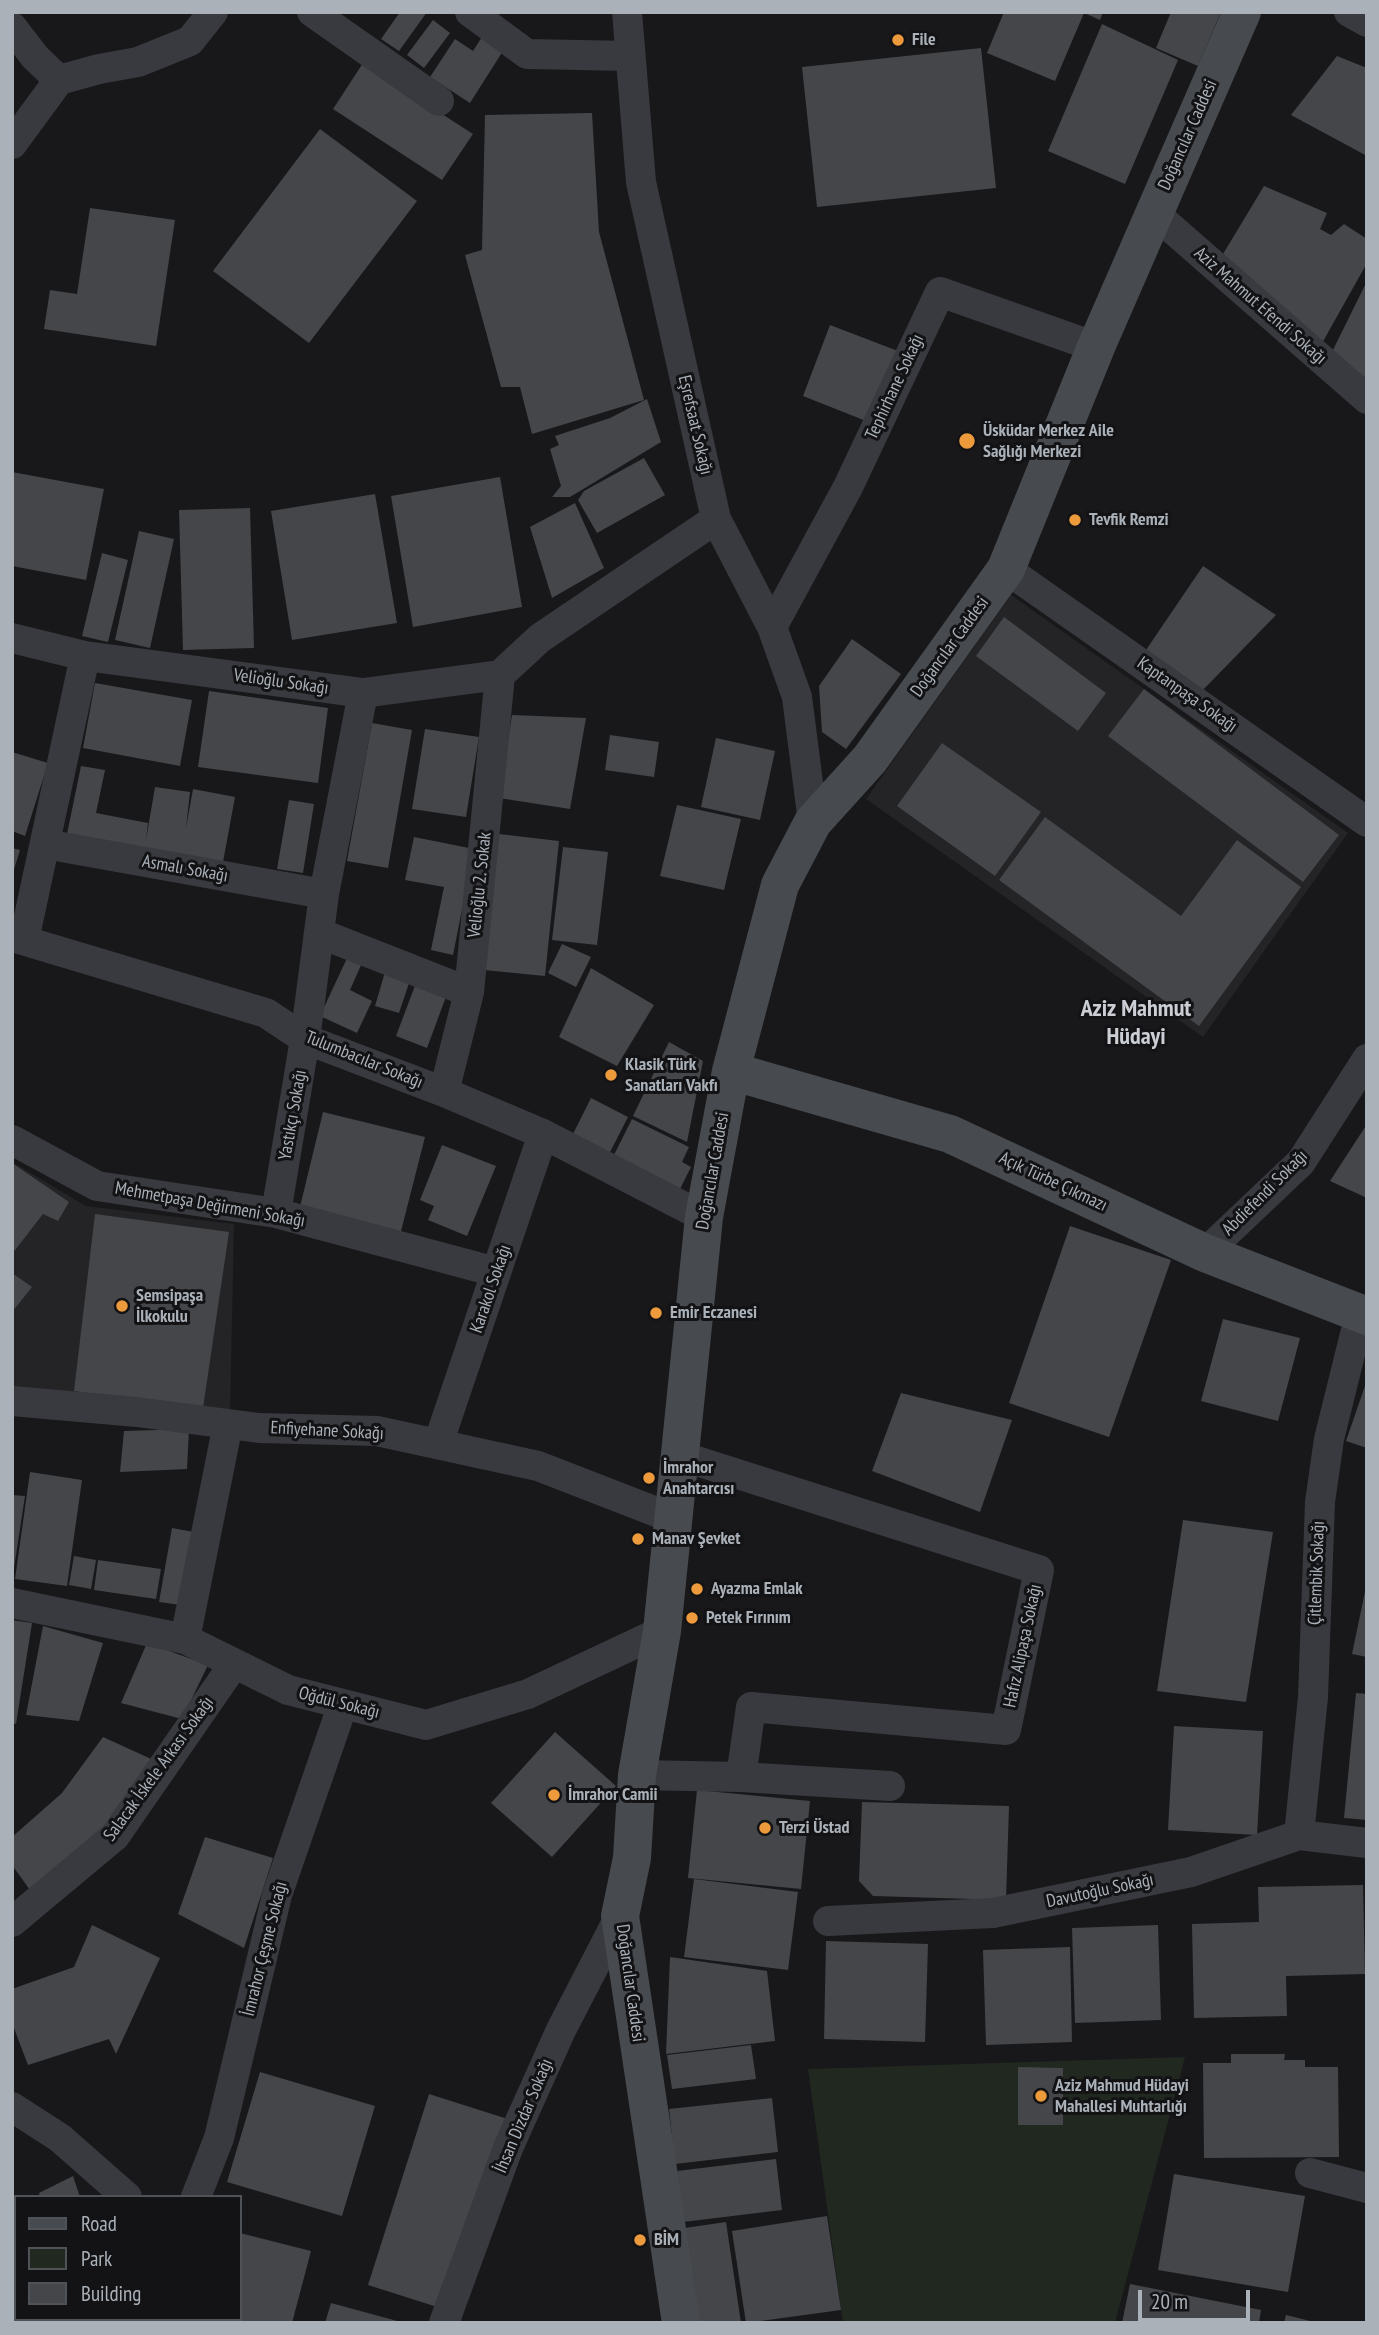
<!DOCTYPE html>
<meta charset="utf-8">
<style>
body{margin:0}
#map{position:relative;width:1379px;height:2335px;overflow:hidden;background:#18181a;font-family:"PT Sans Narrow",sans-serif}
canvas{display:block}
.frame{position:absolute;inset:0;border:14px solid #aab1b9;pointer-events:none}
.legend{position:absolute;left:14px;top:2195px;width:228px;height:126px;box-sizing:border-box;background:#131315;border:2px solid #4f5257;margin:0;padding:9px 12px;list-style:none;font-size:21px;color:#aab1b9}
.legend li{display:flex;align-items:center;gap:14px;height:35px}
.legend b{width:35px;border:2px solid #4f5257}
.scale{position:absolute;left:1138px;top:2290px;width:112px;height:32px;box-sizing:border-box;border:4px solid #aab1b9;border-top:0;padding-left:9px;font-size:21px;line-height:24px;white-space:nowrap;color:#aab1b9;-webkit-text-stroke:5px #131315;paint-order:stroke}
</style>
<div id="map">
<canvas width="1379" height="2335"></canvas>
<div class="frame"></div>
<ul class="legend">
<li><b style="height:9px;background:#474a4e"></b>Road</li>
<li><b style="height:19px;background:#202820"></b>Park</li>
<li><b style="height:19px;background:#44464a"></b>Building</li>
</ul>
<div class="scale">20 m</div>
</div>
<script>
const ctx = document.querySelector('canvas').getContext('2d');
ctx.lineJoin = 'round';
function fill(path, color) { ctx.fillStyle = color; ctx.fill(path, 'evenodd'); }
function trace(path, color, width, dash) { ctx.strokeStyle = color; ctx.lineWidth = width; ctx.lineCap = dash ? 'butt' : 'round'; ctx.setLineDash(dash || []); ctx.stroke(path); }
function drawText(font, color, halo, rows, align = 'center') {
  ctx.font = font + ' "PT Sans Narrow",sans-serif'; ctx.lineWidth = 6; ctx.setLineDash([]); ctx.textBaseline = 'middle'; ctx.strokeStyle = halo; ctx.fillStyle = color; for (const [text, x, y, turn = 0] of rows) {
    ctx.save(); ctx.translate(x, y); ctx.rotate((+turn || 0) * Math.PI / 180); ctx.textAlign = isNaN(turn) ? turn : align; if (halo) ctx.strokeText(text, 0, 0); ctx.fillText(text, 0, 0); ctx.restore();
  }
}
fill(new Path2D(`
 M 1011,595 L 1348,833 L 1203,1037 L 866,799 Z
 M 12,1162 L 86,1206 L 234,1224 L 230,1414 L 12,1389 Z`), '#242427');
fill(new Path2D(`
 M 1185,2057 L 1115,2323 L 843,2323 L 808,2069 Z`), '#202820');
fill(new Path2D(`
 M 400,12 L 427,12 L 399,51 L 381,39 Z
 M 1004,12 L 1103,12 L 1100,20 L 1084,13 L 1055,81 L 987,53 Z
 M 1171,12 L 1221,12 L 1198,66 L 1156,48 Z
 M 433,20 L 450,33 L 424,68 L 407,55 Z
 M 1102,24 L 1178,60 L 1125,184 L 1048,151 Z
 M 487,29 L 508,43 L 470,103 L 430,77 L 455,39 L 473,51 Z
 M 981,48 L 996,188 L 817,207 L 802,67 Z
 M 1337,56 L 1367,68 L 1367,156 L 1291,115 Z
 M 363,63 L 473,134 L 442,180 L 333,109 Z
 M 592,113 L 599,232 L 644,400 L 532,434 L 520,387 L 501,387 L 465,255 L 482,250 L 485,115 Z
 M 320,129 L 417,201 L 309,343 L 213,271 Z
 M 1264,186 L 1327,213 L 1320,229 L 1331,235 L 1344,224 L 1367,239 L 1367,263 L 1321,345 L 1220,259 Z
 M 90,208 L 175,220 L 156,346 L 44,329 L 50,290 L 77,294 Z
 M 1367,281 L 1367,388 L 1331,354 Z
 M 830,325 L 898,351 L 871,423 L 803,396 Z
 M 647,399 L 661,442 L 570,497 L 552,497 L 561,486 L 550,449 L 559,445 L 555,436 L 610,418 Z
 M 644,458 L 665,495 L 597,533 L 578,500 L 584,491 Z
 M 12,472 L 104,489 L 86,580 L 12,566 Z
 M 500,477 L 522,607 L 413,627 L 391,496 Z
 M 375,494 L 397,623 L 292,640 L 271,511 Z
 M 575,503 L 604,568 L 552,598 L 530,527 Z
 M 250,508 L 254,648 L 183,650 L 179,510 Z
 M 139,531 L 174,539 L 150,648 L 115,640 Z
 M 102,553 L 128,560 L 108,642 L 82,636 Z
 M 1203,566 L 1276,615 L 1201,692 L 1146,650 Z
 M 1004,617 L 1106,693 L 1078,731 L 976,656 Z
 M 852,639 L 901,674 L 846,749 L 822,732 L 819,686 Z
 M 95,683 L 192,700 L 180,766 L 83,748 Z
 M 1144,689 L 1339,835 L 1303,882 L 1108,736 Z
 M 209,691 L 328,708 L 318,783 L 198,767 Z
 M 512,715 L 586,718 L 570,809 L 499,798 Z
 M 372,723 L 412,730 L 388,868 L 347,861 Z
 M 425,729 L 479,737 L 466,817 L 412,809 Z
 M 610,735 L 659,742 L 654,777 L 605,770 Z
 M 716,738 L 775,751 L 760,820 L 701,807 Z
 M 942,743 L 1041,812 L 995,876 L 897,806 Z
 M 12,752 L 48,763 L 25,836 L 12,831 Z
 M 81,766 L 105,770 L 96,813 L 148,823 L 146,840 L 155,787 L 190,792 L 186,828 L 193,789 L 235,797 L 223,862 L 67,834 Z
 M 289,800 L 314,804 L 303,873 L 277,869 Z
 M 677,805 L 741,819 L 724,890 L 660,876 Z
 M 1045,817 L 1181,916 L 1237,840 L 1301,887 L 1199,1026 L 999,880 Z
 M 499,834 L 559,841 L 545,976 L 484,970 Z
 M 414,837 L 474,849 L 453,955 L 431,950 L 444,887 L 405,880 Z
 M 563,847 L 608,852 L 597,945 L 552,940 Z
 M 12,848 L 20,850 L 13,873 L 12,873 Z
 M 562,944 L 591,957 L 576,987 L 548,973 Z
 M 348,956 L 362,963 L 350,990 L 372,1001 L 357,1033 L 320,1016 Z
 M 591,968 L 654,1005 L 617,1066 L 559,1037 Z
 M 385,972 L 410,980 L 399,1013 L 375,1006 Z
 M 416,983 L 447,994 L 427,1048 L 396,1036 Z
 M 669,1042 L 703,1061 L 687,1142 L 633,1116 Z
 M 591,1098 L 628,1117 L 605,1162 L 568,1144 Z
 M 323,1112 L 425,1137 L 399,1239 L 298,1215 Z
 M 632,1119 L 689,1147 L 682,1162 L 691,1167 L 676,1197 L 609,1165 Z
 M 1367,1124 L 1367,1198 L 1330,1181 Z
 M 442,1145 L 496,1166 L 467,1236 L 428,1220 L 434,1206 L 420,1200 Z
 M 12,1163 L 69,1202 L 58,1221 L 43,1214 L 12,1254 Z
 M 95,1214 L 229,1232 L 203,1408 L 74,1391 Z
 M 1070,1226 L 1171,1260 L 1109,1437 L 1009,1403 Z
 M 12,1273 L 32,1287 L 12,1312 Z
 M 1223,1319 L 1300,1338 L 1278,1421 L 1201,1401 Z
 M 1366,1383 L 1367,1383 L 1367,1448 L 1346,1441 Z
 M 901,1393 L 1012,1420 L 980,1512 L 872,1471 Z
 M 189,1429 L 187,1469 L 120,1472 L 124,1431 Z
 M 30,1472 L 82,1480 L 67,1586 L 15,1579 Z
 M 12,1495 L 25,1496 L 14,1568 L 12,1568 Z
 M 1183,1520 L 1273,1532 L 1246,1702 L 1157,1691 Z
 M 172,1528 L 199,1533 L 188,1606 L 159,1602 Z
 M 74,1556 L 96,1560 L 91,1589 L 69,1585 Z
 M 98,1560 L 161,1569 L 156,1599 L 94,1590 Z
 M 1366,1587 L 1367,1587 L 1367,1657 L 1352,1654 Z
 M 12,1620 L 32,1623 L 16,1724 L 12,1723 Z
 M 43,1626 L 103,1643 L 79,1721 L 26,1715 Z
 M 147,1643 L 208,1665 L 182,1719 L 121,1703 Z
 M 1356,1693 L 1367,1694 L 1367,1820 L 1344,1818 Z
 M 1174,1726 L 1263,1731 L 1257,1835 L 1168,1830 Z
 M 555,1732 L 616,1786 L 552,1857 L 491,1803 Z
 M 103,1737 L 160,1763 L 114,1825 L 35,1897 L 12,1865 L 12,1837 L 62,1793 Z
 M 697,1790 L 810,1801 L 801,1889 L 688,1878 Z
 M 862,1802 L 1009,1806 L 1006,1900 L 873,1896 L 859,1881 Z
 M 205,1837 L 273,1858 L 244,1948 L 178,1914 Z
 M 694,1879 L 798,1892 L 788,1970 L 684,1957 Z
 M 1363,1885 L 1365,1974 L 1286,1976 L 1287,2016 L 1194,2018 L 1192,1924 L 1259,1922 L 1258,1887 Z
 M 92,1925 L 160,1958 L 116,2054 L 109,2039 L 28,2065 L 12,2023 L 12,1989 L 74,1967 Z
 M 1158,1925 L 1161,2020 L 1075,2023 L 1072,1928 Z
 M 826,1941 L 928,1944 L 925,2042 L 824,2039 Z
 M 1070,1947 L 1072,2042 L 986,2045 L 983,1950 Z
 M 670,1957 L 767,1971 L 775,2041 L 666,2054 Z
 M 751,2045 L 756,2079 L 672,2089 L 667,2055 Z
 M 1231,2054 L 1285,2054 L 1284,2060 L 1305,2060 L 1305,2067 L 1338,2067 L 1339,2157 L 1204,2158 L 1203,2063 L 1231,2063 Z
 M 1018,2067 L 1063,2068 L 1063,2125 L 1018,2125 Z
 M 260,2072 L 375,2106 L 342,2216 L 227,2182 Z
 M 429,2094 L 514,2121 L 453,2312 L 368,2285 Z
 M 772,2098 L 778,2152 L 675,2164 L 669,2109 Z
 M 776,2159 L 782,2210 L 683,2222 L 677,2171 Z
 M 1174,2174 L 1305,2196 L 1288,2292 L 1158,2270 Z
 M 73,2176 L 80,2197 L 40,2197 L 39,2193 Z
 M 16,2204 L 16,2293 L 12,2294 L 12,2205 Z
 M 827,2216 L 841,2310 L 746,2323 L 732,2231 Z
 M 726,2222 L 741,2323 L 692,2323 L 678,2229 Z
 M 240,2233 L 311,2251 L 292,2323 L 202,2323 L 192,2320 L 240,2319 Z
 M 1130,2284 L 1261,2310 L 1259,2323 L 1122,2323 Z
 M 331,2303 L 401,2322 L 401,2323 L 325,2323 Z
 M 1286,2315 L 1314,2322 L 1314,2323 L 1284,2323 Z`), '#44464a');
trace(new Path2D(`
 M 312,12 L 439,101
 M 470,12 L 527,54 L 630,56
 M 627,12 L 641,182 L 716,519 L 772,627 L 797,697 L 813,822
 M 1349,12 L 1367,22
 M 12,27 L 35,57 L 59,80
 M 59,80 L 99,69 L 138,62 L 190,41 L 213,12
 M 12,144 L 59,80
 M 1153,212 L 1367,399
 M 1006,569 L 1367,822
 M 772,627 L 848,487 L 940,292 L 1096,347
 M 12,638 L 85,656
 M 45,844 L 324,894
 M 319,933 L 469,992
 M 12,937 L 266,1013 L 305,1039 L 444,1092 L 543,1134 L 704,1217
 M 24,940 L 85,656 L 363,693 L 500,675 L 540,638 L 716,519
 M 444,1092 L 469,992 L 500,675
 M 12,1140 L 97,1186 L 276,1213 L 496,1272
 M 276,1213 L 305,1039 L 324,894 L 363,693
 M 1205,1253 L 1301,1162 L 1367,1059
 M 12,1401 L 137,1412 L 259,1428 L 377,1431 L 538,1466 L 672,1518
 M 438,1444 L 543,1134
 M 681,1456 L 1039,1570 L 1006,1730 L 751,1707 L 741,1777
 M 12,1603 L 185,1639 L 288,1690 L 426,1725 L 528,1694 L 662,1631
 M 185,1639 L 228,1424
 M 637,1775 L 741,1777 L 890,1786
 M 1299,1835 L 1313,1697 L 1320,1502 L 1329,1439 L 1360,1314
 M 828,1921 L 993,1913 L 1191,1872 L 1299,1835 L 1367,1843
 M 12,1922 L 115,1836 L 234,1664
 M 12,2107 L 60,2138 L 127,2197
 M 1310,2173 L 1367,2188
 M 196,2197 L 219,2138 L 277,1895 L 343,1704
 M 444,2323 L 508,2148 L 561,2030 L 620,1916`), '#393a3f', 30);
trace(new Path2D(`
 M 731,1071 L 950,1134 L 1205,1253 L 1367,1316
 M 106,2319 L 107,2323
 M 36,2323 L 37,2319
 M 681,2323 L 620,1916 L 632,1858 L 637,1775 L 662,1631 L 704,1217 L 731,1071 L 780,885 L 813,822 L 870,759 L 1006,569 L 1096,347 L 1242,12`), '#474a4e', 38);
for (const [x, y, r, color] of [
 [898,40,7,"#ed9a3c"],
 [967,441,9,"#ed9a3c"],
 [1075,520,7,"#ed9a3c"],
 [611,1075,7,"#ed9a3c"],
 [122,1306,7,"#ed9a3c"],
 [656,1313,7,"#ed9a3c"],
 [649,1478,7,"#ed9a3c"],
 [638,1539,7,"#ed9a3c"],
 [697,1589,7,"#ed9a3c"],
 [692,1618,7,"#ed9a3c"],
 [554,1795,7,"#ed9a3c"],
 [765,1828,7,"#ed9a3c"],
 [1041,2096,7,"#ed9a3c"],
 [640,2240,7,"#ed9a3c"]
]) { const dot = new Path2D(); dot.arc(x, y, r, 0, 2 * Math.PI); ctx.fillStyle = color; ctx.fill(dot); trace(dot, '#131315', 2.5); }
drawText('bold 18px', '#aab1b9', '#131315', [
 ["File",912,40],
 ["Üsküdar Merkez Aile",983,431],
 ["Sağlığı Merkezi",983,452],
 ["Tevfik Remzi",1089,520],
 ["Klasik Türk",625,1065],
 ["Sanatları Vakfı",625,1086],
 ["Semsipaşa",136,1296],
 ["İlkokulu",136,1317],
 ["Emir Eczanesi",670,1313],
 ["İmrahor",663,1468],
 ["Anahtarcısı",663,1489],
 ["Manav Şevket",652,1539],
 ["Ayazma Emlak",711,1589],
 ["Petek Fırınım",706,1618],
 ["İmrahor Camii",568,1795],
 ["Terzi Üstad",779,1828],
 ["Aziz Mahmud Hüdayi",1055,2086],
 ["Mahallesi Muhtarlığı",1055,2107],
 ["BİM",654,2240]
], 'left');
drawText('18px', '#aab1b9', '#131315', [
 ["Doğancılar Caddesi",1188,135,-66],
 ["Aziz Mahmut Efendi Sokağı",1260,306,41],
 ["Tephirhane Sokağı",895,387,-65],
 ["Eşrefsaat Sokağı",695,425,77],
 ["Doğancılar Caddesi",950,647,-54],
 ["Velioğlu Sokağı",281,682,8],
 ["Kaptanpaşa Sokağı",1187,695,35],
 ["Asmalı Sokağı",185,869,10],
 ["Velioğlu 2. Sokak",480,885,-84],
 ["Tulumbacılar Sokağı",364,1060,22],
 ["Yastıkçı Sokağı",293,1115,-80],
 ["Doğancılar Caddesi",713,1171,-80],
 ["Açık Türbe Çıkmazı",1053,1182,25],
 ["Abdiefendi Sokağı",1265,1193,-45],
 ["Mehmetpaşa Değirmeni Sokağı",210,1205,10],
 ["Karakol Sokağı",491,1289,-71],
 ["Enfiyehane Sokağı",327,1431,3],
 ["Çitlembik Sokağı",1317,1573,-88],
 ["Hafız Alipaşa Sokağı",1023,1646,-78],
 ["Oğdül Sokağı",339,1703,14],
 ["Salacak İskele Arkası Sokağı",159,1769,-54],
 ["Davutoğlu Sokağı",1100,1891,-12],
 ["İmrahor Çeşme Sokağı",265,1949,-76],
 ["Doğancılar Caddesi",630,1983,82],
 ["İhsan Dizdar Sokağı",524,2116,-67]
]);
drawText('bold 24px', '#cbcfd5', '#131315', [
 ["Aziz Mahmut",1136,1009],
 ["Hüdayi",1136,1037]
]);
</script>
